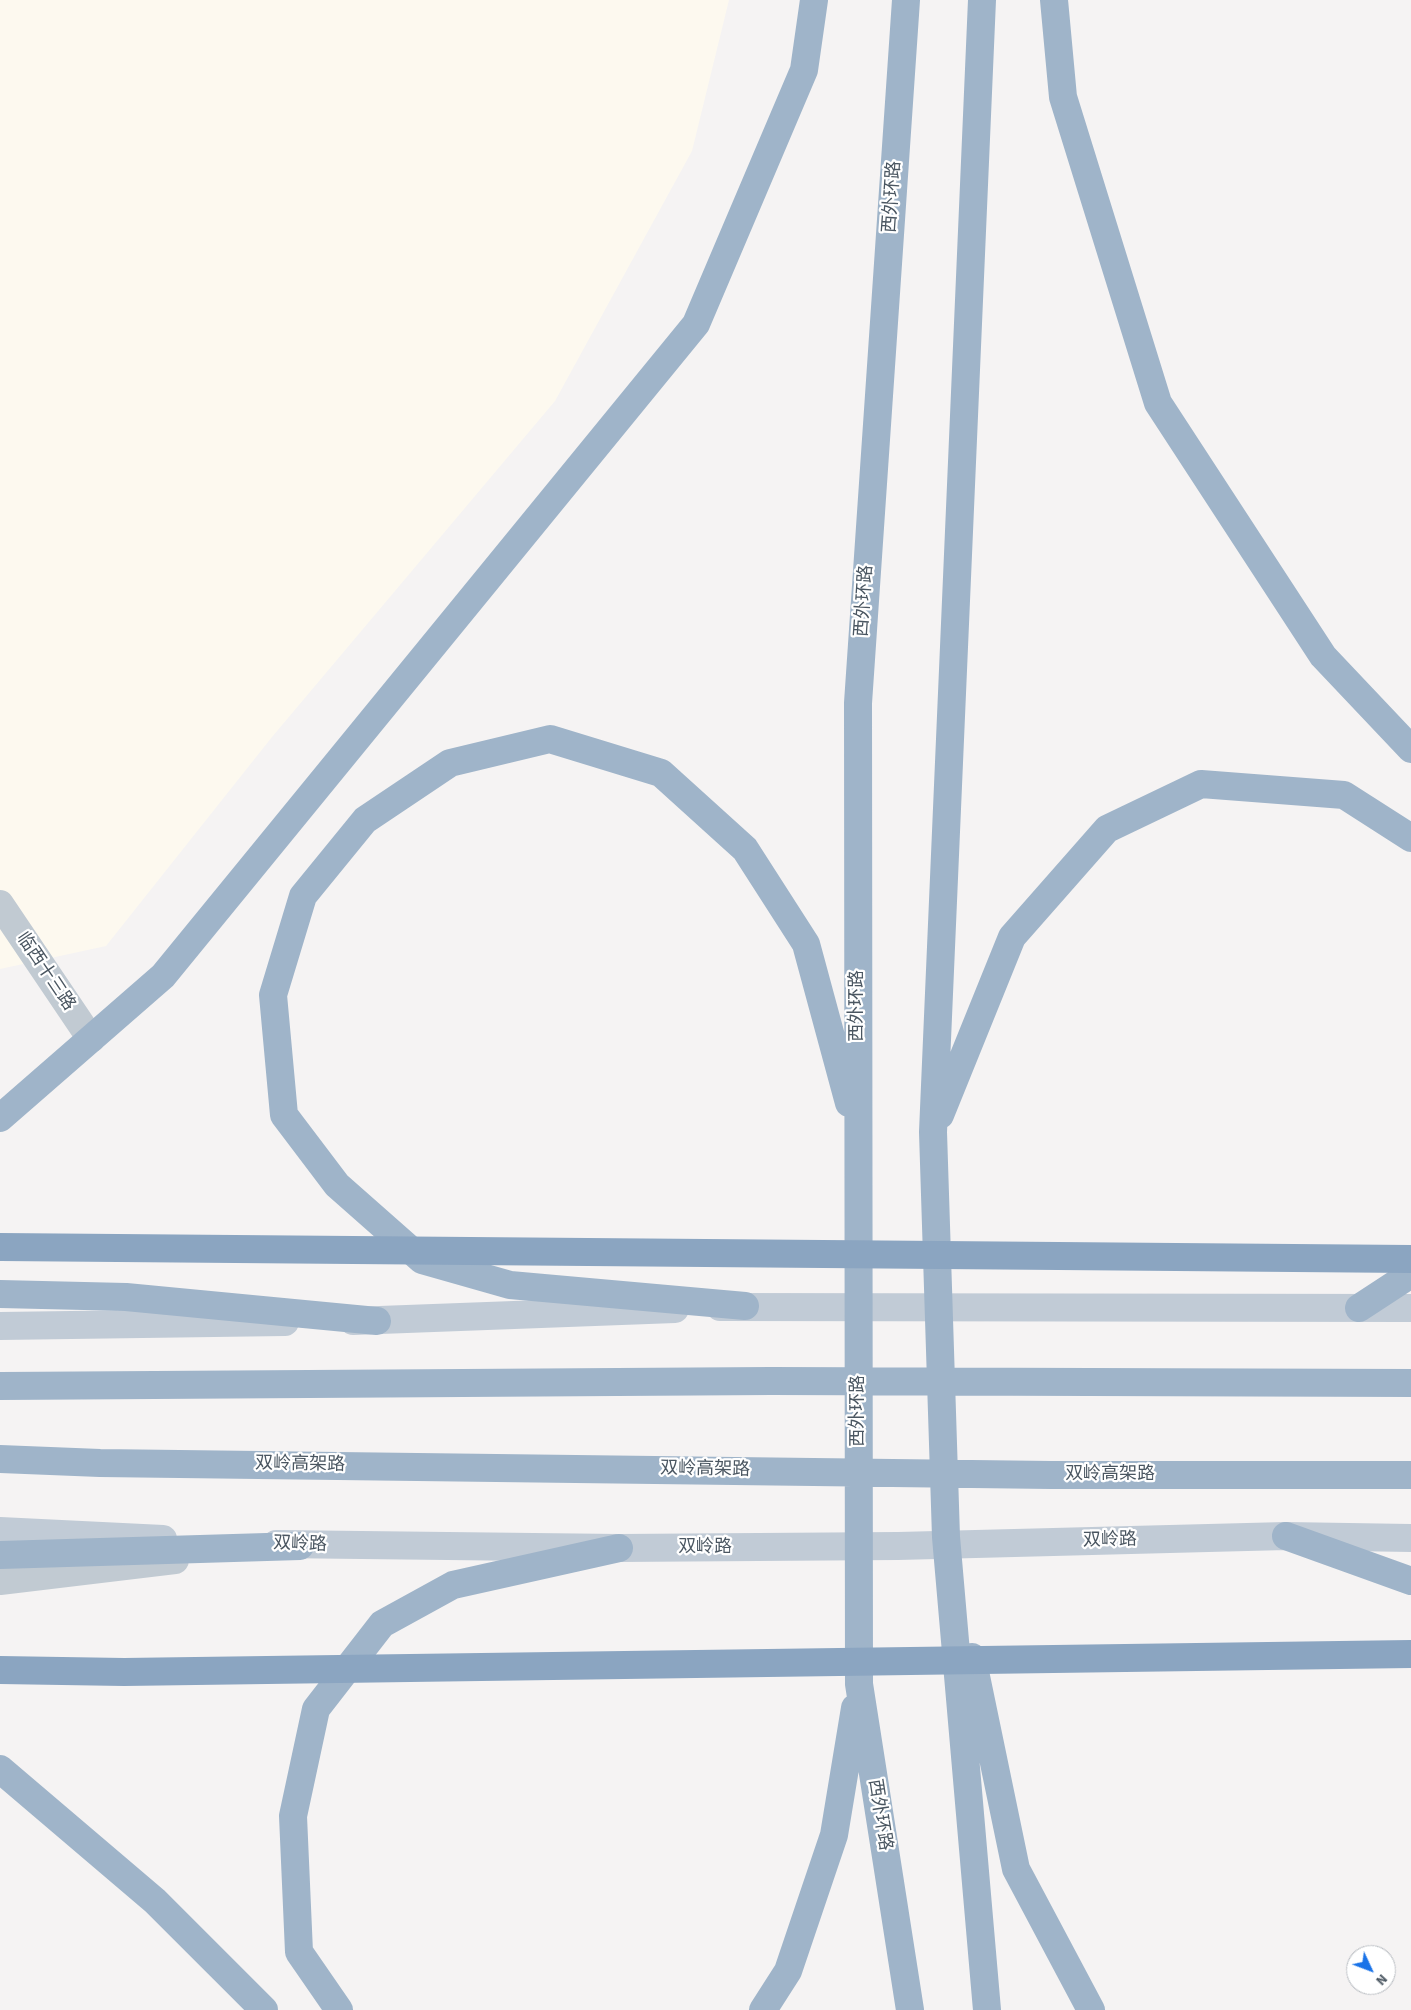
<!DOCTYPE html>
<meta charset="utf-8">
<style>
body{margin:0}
#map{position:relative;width:1411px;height:2010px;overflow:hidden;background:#f5f3f3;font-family:"Source Sans 3",sans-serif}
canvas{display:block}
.north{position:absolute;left:1346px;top:1945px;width:50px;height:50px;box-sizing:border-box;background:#fff;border:1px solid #b7bbc0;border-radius:50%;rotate:133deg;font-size:14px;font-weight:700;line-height:20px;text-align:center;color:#4a5661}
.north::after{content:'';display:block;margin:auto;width:18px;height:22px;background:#1a73e8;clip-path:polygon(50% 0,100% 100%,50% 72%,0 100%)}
</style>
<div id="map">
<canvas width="1411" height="2010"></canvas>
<div class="north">N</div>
</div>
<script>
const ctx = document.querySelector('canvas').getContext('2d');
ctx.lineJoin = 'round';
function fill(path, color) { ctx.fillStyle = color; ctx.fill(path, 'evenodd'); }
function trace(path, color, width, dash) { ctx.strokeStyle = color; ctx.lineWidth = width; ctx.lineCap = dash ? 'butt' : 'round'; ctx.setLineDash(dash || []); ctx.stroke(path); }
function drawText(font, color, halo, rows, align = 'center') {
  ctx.font = font + ' "Source Sans 3","Noto Sans SC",sans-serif'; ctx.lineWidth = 4.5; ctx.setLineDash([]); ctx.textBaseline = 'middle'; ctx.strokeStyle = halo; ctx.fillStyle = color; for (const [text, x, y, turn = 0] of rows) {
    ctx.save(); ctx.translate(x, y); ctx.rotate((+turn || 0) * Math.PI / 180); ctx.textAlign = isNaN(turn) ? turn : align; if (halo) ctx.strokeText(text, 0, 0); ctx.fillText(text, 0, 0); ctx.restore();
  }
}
fill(new Path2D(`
 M 0,0 L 729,0 L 692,151 L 555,401 L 272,737 L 106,946 L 0,969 Z`), '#fdf9ef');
trace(new Path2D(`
 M 0,904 L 91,1039`), '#c1cad2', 28);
trace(new Path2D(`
 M 0,1581 L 175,1560`), '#c1cad2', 28);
trace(new Path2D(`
 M 720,1307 L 1411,1308
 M 353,1321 L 675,1309
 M 0,1326 L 285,1322
 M 0,1531 L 163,1539
 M 276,1544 L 619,1548 L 898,1546 L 1286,1536 L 1411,1538`), '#c1cbd6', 28);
trace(new Path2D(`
 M 906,0 L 858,703 L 859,1684 L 910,2010
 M 982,0 L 933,1132 L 946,1537 L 987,2010
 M 1054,0 L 1063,97 L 1158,403 L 1323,656 L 1411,749
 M 940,1115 L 1012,937 L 1107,829 L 1201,784 L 1344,795 L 1411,838
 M 0,1118 L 163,976 L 696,324 L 804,70 L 814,0
 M 0,1294 L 126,1297 L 377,1321
 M 745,1306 L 510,1285 L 422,1260 L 337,1185 L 284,1115 L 273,995 L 303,896 L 365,820 L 450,763 L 550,739 L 661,773 L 745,849 L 806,944 L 849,1103
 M 1359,1308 L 1411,1274
 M 0,1386 L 771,1381 L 1411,1383
 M 0,1459 L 100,1463 L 1051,1475 L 1411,1475
 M 1286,1536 L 1411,1581
 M 0,1555 L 300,1546
 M 972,1657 L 1016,1869 L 1091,2010
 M 0,1769 L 155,1901 L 264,2010
 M 339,2010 L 299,1952 L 293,1816 L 316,1709 L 382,1624 L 453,1585 L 619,1548
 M 763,2010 L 788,1971 L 834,1835 L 855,1708`), '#9fb4c9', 28);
trace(new Path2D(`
 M 0,1247 L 1411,1259
 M 0,1670 L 124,1672 L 1411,1654`), '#8ba5c1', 28);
drawText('18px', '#4a5661', '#fff', [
 ["西外环路",893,197,-86],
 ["西外环路",865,601,-86],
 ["临西十三路",45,972,56],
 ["西外环路",858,1006,-90],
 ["西外环路",859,1411,-90],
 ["双岭高架路",300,1465,1],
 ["双岭高架路",705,1470,1],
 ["双岭高架路",1110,1475],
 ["双岭路",1110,1541,-1],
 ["双岭路",300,1545,2],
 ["双岭路",705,1548],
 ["西外环路",879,1815,81]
]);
</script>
